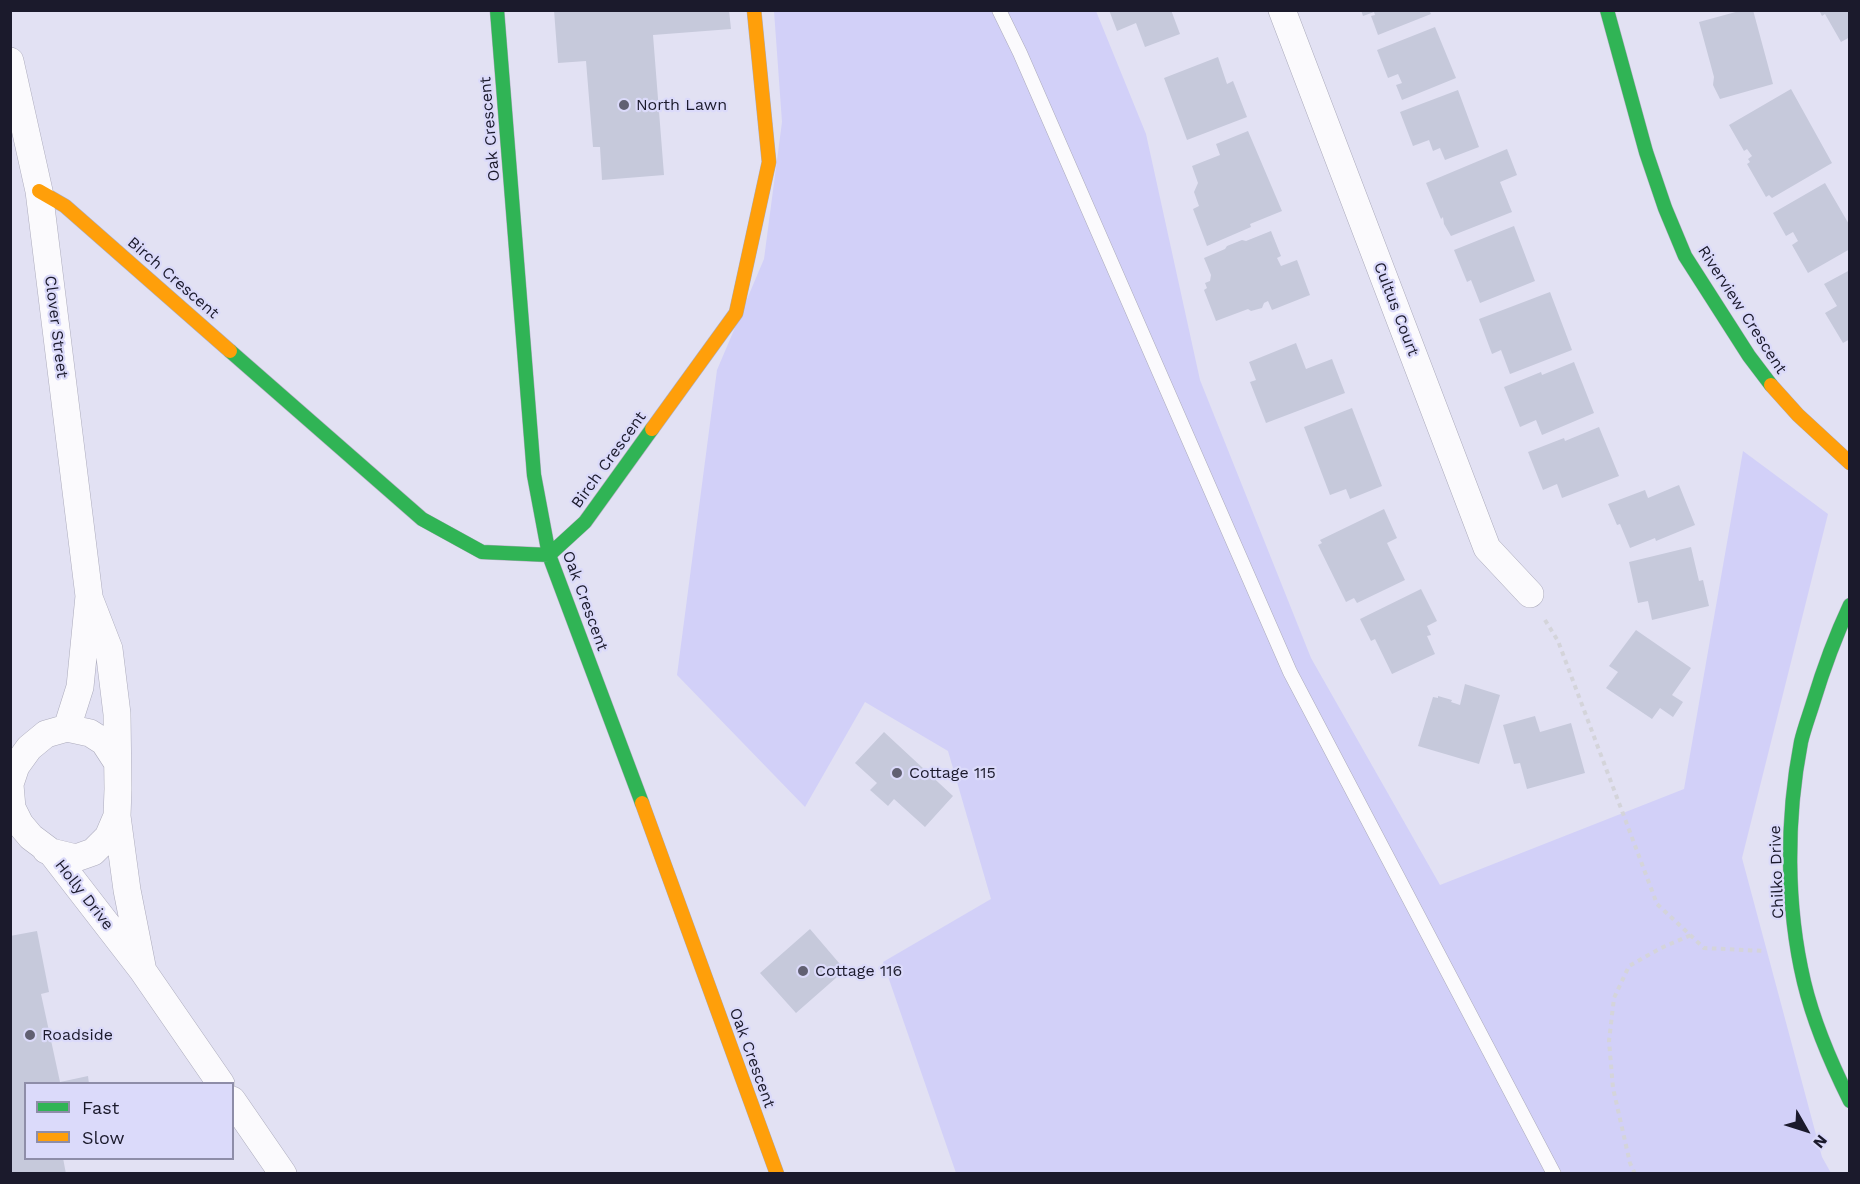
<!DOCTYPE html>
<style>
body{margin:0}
#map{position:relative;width:1860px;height:1184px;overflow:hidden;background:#e2e1f3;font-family:"Work Sans",sans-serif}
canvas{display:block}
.frame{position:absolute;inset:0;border:12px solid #1b1a2c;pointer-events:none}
.legend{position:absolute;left:24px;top:1082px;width:210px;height:78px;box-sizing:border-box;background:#dbdafa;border:2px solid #8e8da8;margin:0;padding:8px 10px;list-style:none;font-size:18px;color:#1b1a2c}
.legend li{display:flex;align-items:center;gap:12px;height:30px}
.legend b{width:30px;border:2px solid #8e8da8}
.north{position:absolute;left:1776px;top:1100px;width:60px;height:60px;-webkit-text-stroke:4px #dbdafa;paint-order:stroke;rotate:129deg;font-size:16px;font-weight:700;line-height:24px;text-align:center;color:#1b1a2c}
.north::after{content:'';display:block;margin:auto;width:21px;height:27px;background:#1b1a2c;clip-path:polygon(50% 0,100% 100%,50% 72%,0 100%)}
</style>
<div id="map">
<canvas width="1860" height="1184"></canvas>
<div class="frame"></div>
<ul class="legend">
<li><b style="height:8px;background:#30b455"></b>Fast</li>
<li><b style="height:8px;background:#ff9f0a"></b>Slow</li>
</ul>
<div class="north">N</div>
</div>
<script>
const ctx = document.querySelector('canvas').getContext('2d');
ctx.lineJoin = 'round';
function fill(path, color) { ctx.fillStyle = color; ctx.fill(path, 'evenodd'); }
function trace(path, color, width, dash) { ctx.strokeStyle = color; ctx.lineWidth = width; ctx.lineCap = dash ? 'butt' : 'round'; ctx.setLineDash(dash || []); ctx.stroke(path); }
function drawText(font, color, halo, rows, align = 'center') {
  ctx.font = font + ' "Work Sans",sans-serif'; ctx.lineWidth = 4.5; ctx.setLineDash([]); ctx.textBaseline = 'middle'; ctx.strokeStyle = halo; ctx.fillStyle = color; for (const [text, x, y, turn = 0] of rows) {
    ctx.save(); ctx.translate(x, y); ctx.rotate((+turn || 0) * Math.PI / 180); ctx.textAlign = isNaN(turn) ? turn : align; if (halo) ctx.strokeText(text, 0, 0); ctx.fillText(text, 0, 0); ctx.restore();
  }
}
fill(new Path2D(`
 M 774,11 L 1096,11 L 1146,134 L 1200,380 L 1311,658 L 1440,885 L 1684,789 L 1743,451 L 1828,514 L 1742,858 L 1822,1157 L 1831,1173 L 956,1173 L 883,962 L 991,899 L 948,751 L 865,702 L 805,807 L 677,675 L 717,370 L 764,259 L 782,122 Z`), '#d2d0f8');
fill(new Path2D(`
 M 554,10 L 729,10 L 731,29 L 653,35 L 664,175 L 602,180 L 600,147 L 593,147 L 586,61 L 558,63 Z
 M 1109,10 L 1171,10 L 1180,34 L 1145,47 L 1136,23 L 1117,31 Z
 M 1361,10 L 1429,10 L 1431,14 L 1378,35 L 1371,16 L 1375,15 L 1374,12 L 1363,16 Z
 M 1743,10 L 1753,10 L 1773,84 L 1720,99 L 1713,85 L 1714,77 L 1699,22 Z
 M 1819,10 L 1850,10 L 1850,37 L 1841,42 L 1825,14 L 1822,16 Z
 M 1435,27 L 1456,78 L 1402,100 L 1396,85 L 1402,83 L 1398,74 L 1388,78 L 1377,50 Z
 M 1218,57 L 1227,84 L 1233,81 L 1247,117 L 1187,140 L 1164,78 Z
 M 1791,89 L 1832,163 L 1772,198 L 1769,195 L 1766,197 L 1747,164 L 1750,162 L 1748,159 L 1752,156 L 1747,149 L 1744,151 L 1729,125 Z
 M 1458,90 L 1479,147 L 1445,160 L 1440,148 L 1433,151 L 1429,140 L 1413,146 L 1400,112 Z
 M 1248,131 L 1282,211 L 1250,224 L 1251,227 L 1207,246 L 1193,209 L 1199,206 L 1194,192 L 1198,183 L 1192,166 L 1220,155 L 1216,144 Z
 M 1507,149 L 1517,175 L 1500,182 L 1512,212 L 1451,236 L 1444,224 L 1443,217 L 1441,219 L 1426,183 Z
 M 1825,183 L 1850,226 L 1850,249 L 1808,273 L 1792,245 L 1798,241 L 1793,232 L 1786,236 L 1773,213 Z
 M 1514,226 L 1535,281 L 1480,303 L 1471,280 L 1467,282 L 1454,250 Z
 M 1271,231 L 1281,256 L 1277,258 L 1281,266 L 1297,260 L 1310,295 L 1272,310 L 1268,301 L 1264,303 L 1262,308 L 1251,311 L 1248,309 L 1216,321 L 1204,290 L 1207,288 L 1205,283 L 1210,281 L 1211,275 L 1204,258 L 1225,249 L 1227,246 L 1242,240 L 1246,241 Z
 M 1850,270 L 1850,339 L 1843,343 L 1825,313 L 1837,306 L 1824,284 Z
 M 1550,292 L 1572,350 L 1510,374 L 1501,350 L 1492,354 L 1479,319 Z
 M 1296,343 L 1306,369 L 1332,359 L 1345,393 L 1266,423 L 1250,382 L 1256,380 L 1249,362 Z
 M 1574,362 L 1594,413 L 1542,435 L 1536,420 L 1520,427 L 1504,387 L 1541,372 L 1542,375 Z
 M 1352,408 L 1382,486 L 1350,499 L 1346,489 L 1330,495 L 1304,427 Z
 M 1599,427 L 1619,476 L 1562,498 L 1557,484 L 1543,490 L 1528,452 L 1564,438 L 1565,441 Z
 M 1679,485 L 1695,525 L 1656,541 L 1655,538 L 1630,548 L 1620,524 L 1617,525 L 1608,504 L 1645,490 L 1648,498 Z
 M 1384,509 L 1397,538 L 1387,543 L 1405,580 L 1357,603 L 1354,598 L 1346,602 L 1318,545 L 1322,543 L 1320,540 Z
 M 1691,547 L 1699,581 L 1703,580 L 1709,606 L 1652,620 L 1648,601 L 1638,603 L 1629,562 Z
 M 1421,589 L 1437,621 L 1427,626 L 1431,635 L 1427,636 L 1435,654 L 1392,674 L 1375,639 L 1371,641 L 1360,619 Z
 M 1636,630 L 1691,668 L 1672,695 L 1683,702 L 1673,717 L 1660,708 L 1652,719 L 1606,688 L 1618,672 L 1609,666 Z
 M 1465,684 L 1500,695 L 1479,764 L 1418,746 L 1433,697 L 1438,698 L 1438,696 L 1452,700 L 1451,702 L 1460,705 Z
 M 1535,716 L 1540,732 L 1571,723 L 1585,773 L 1527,789 L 1520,763 L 1514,764 L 1503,725 Z
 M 884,732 L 953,796 L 925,827 L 894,799 L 888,806 L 870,790 L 877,783 L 855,763 Z
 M 810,929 L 845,970 L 796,1013 L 760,973 Z
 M 37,931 L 49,992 L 41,994 L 60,1082 L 88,1076 L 89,1084 L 26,1084 L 26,1158 L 63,1158 L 66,1174 L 10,1174 L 10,936 Z`), '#c6c9db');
const lane = new Path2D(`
 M 999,10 L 1020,53 L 1290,672 L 1554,1174`);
const street = new Path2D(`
 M 1282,10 L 1487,548 L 1530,594
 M 10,61 L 39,191 L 89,596 L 80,687 L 67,728
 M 10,784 L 16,766 L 29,748 L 46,734 L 67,728 L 90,733 L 104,742 L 117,762
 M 10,785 L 12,808 L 20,824 L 31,837 L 51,852 L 76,858 L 93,852 L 108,837 L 117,816 L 118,789 L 117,714 L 109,649 L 90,600
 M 117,816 L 127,890 L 142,966
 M 46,850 L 51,852 L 143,971 L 221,1084
 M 232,1100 L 283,1174`);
const fast = new Path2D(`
 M 497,10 L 534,475 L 549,555 L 642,803
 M 1607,10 L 1646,152 L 1665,208 L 1685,256 L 1749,356 L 1771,385
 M 230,351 L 422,519 L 482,552 L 549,555 L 585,522 L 652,429
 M 1850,605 C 1835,637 1823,670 1813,703 C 1809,716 1804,729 1801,742 C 1786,819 1786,906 1804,982 C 1814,1024 1831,1063 1850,1101`);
const slow = new Path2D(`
 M 39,191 L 65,206 L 230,351
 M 1771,385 L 1798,415 L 1850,463
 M 652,429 L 736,313 L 769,162 L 754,10
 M 642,803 L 777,1174`);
trace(lane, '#acabbc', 15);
trace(street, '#acabbc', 28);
trace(fast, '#acabbc', 15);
trace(slow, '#acabbc', 15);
trace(new Path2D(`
 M 1545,620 L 1558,641 L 1657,904 L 1704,948 L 1765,951
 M 1635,1174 L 1630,1163 L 1613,1088 L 1609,1041 L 1614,998 L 1629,966 L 1661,948 L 1691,935`), '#d4d4da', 4, [4.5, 4.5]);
trace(lane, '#fbfafd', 14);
trace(street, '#fbfafd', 27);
trace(fast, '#30b455', 14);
trace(slow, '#ff9f0a', 14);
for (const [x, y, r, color] of [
 [624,105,6,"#616072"],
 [897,773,6,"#616072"],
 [803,971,6,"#616072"],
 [30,1035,6,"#616072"]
]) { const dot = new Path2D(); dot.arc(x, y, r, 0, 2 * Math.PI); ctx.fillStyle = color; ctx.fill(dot); trace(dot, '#dbdafa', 2); }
drawText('16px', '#1b1a2c', '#dbdafa', [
 ["North Lawn",636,105],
 ["Cottage 115",909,773],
 ["Cottage 116",815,971],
 ["Roadside",42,1035]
], 'left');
drawText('16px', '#1b1a2c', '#dbdafa', [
 ["Oak Crescent",490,129,-95],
 ["Birch Crescent",173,278,41],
 ["Cultus Court",1396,309,69],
 ["Riverview Crescent",1742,310,57],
 ["Clover Street",56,327,83],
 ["Birch Crescent",609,460,-54],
 ["Oak Crescent",585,601,70],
 ["Chilko Drive",1777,872,-92],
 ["Holly Drive",84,895,52],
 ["Oak Crescent",752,1058,70]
]);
</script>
